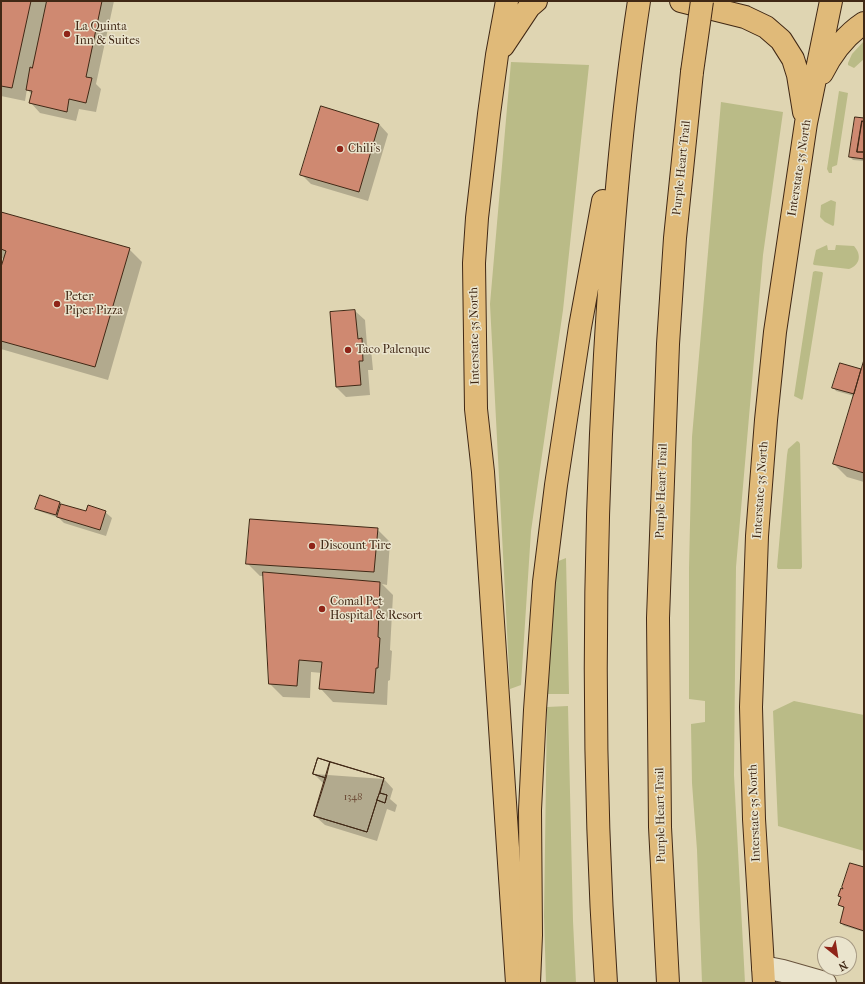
<!DOCTYPE html>
<style>
body{margin:0}
#map{position:relative;width:865px;height:984px;overflow:hidden;background:#dfd5b2;font-family:"IM FELL French Canon",serif}
canvas{display:block}
.frame{position:absolute;inset:0;border:2px solid #402815;pointer-events:none}
.north{position:absolute;left:817px;top:936px;width:40px;height:40px;box-sizing:border-box;background:#eae4cd;border:1px solid #a69983;border-radius:50%;rotate:150deg;font-size:11px;font-weight:700;line-height:16px;text-align:center;color:#402815}
.north::after{content:'';display:block;margin:auto;width:14px;height:18px;background:#8f2418;clip-path:polygon(50% 0,100% 100%,50% 72%,0 100%)}
</style>
<div id="map">
<canvas width="865" height="984"></canvas>
<div class="frame"></div>
<div class="north">N</div>
</div>
<script>
const ctx = document.querySelector('canvas').getContext('2d');
ctx.lineJoin = 'round';
function fill(path, color) { ctx.fillStyle = color; ctx.fill(path, 'evenodd'); }
function trace(path, color, width, dash) { ctx.strokeStyle = color; ctx.lineWidth = width; ctx.lineCap = dash ? 'butt' : 'round'; ctx.setLineDash(dash || []); ctx.stroke(path); }
function drawText(font, color, halo, rows, align = 'center') {
  ctx.font = font + ' "IM FELL French Canon",serif'; ctx.lineWidth = 3; ctx.setLineDash([]); ctx.textBaseline = 'middle'; ctx.strokeStyle = halo; ctx.fillStyle = color; for (const [text, x, y, turn = 0] of rows) {
    ctx.save(); ctx.translate(x, y); ctx.rotate((+turn || 0) * Math.PI / 180); ctx.textAlign = isNaN(turn) ? turn : align; if (halo) ctx.strokeText(text, 0, 0); ctx.fillText(text, 0, 0); ctx.restore();
  }
}
fill(new Path2D(`
 M 864,41 L 864,59 L 854,68 L 848,65 L 848,63 L 852,54 Z
 M 511,62 L 589,65 L 563,310 L 531,531 L 521,685 L 510,689 L 490,304 Z
 M 839,91 L 848,93 L 837,165 L 832,167 L 832,173 L 829,173 L 827,169 Z
 M 721,102 L 783,112 L 763,255 L 736,567 L 734,775 L 745,983 L 702,983 L 697,850 L 692,783 L 691,724 L 705,722 L 705,701 L 689,699 L 689,568 L 692,437 Z
 M 831,200 L 836,202 L 834,225 L 833,226 L 825,222 L 820,217 L 821,205 Z
 M 827,245 L 828,250 L 835,250 L 836,245 L 854,246 C 862,255 860,265 849,269 L 814,265 L 813,264 L 816,250 Z
 M 815,271 L 822,272 L 823,273 L 803,398 L 802,400 L 794,396 L 813,272 Z
 M 797,441 L 799,442 L 800,444 L 802,567 L 801,569 L 778,569 L 777,567 L 787,455 L 788,449 Z
 M 566,558 L 569,694 L 544,694 L 556,562 Z
 M 794,701 L 864,715 L 864,851 L 778,826 L 773,711 Z
 M 568,706 L 573,921 L 576,983 L 546,983 L 544,916 L 547,707 Z`), '#babb87');
fill(new Path2D(`
 M 1,1 L 114,1 L 96,84 L 101,89 L 96,112 L 79,109 L 76,121 L 40,113 L 31,103 L 32,95 L 27,89 L 25,101 L 1,96 Z
 M 864,119 L 864,161 L 853,160 L 850,157 Z
 M 379,124 L 388,134 L 368,201 L 311,184 L 302,175 Z
 M 1,213 L 129,249 L 142,262 L 108,380 L 1,349 L 1,271 L 5,259 L 1,258 Z
 M 355,311 L 365,320 L 367,345 L 371,349 L 373,370 L 368,370 L 370,395 L 346,397 L 336,387 L 331,313 Z
 M 864,363 L 864,482 L 847,477 L 834,464 L 854,396 L 836,391 L 834,388 L 861,370 L 862,371 Z
 M 60,502 L 62,505 L 87,512 L 105,512 L 112,518 L 106,536 L 64,523 L 59,518 L 39,511 L 36,508 Z
 M 377,529 L 390,542 L 387,585 L 382,584 L 393,595 L 390,650 L 392,651 L 390,680 L 388,681 L 387,705 L 333,702 L 321,689 L 322,673 L 311,672 L 310,698 L 283,697 L 270,684 L 264,576 L 260,576 L 247,563 Z
 M 314,774 L 384,779 L 393,789 L 390,799 L 397,805 L 395,812 L 387,809 L 377,841 L 325,825 L 315,816 L 324,784 Z
 M 864,868 L 864,932 L 844,926 L 841,923 L 845,909 L 840,905 L 842,898 L 839,896 Z`), '#0003');
const building = new Path2D(`
 M 1,1 L 31,1 L 12,88 L 1,86 Z
 M 47,1 L 102,1 L 86,77 L 92,78 L 86,103 L 69,99 L 67,112 L 29,103 L 32,91 L 26,90 L 30,67 L 32,68 Z
 M 321,106 L 379,124 L 359,192 L 300,175 Z
 M 855,117 L 864,118 L 864,122 L 862,121 L 857,152 L 864,152 L 864,159 L 849,157 Z
 M 862,121 L 864,122 L 864,152 L 857,152 Z
 M 1,212 L 130,248 L 95,367 L 1,341 L 1,267 L 6,251 L 1,249 Z
 M 355,310 L 358,339 L 362,338 L 363,361 L 359,361 L 361,385 L 336,387 L 330,312 Z
 M 864,360 L 864,473 L 833,464 Z
 M 840,363 L 861,369 L 854,394 L 832,388 Z
 M 40,495 L 60,502 L 56,515 L 35,509 Z
 M 61,504 L 86,511 L 88,505 L 106,511 L 100,530 L 57,517 Z
 M 250,519 L 378,528 L 374,572 L 246,564 Z
 M 263,572 L 380,582 L 378,637 L 380,638 L 378,668 L 376,668 L 374,693 L 319,689 L 322,662 L 299,660 L 297,686 L 269,684 Z
 M 318,758 L 384,778 L 380,793 L 387,795 L 385,803 L 377,800 L 367,832 L 314,816 L 326,778 L 313,774 Z
 M 318,758 L 330,762 L 326,778 L 313,774 Z
 M 330,762 L 384,778 L 367,832 L 314,816 Z
 M 380,793 L 387,795 L 385,803 L 377,800 Z
 M 850,863 L 864,867 L 864,931 L 840,923 L 844,907 L 838,905 L 841,897 L 838,896 L 841,888 L 843,889 L 842,887 Z`);
fill(building, '#cf8971');
trace(building, '#402815', 1);
const minor = new Path2D(`
 M 763,967 L 783,971 L 825,983`);
const major = new Path2D(`
 M 507,1 L 497,55 L 489,114 L 477,218 L 474,263 L 476,409 L 483,472 L 517,983
 M 681,1 L 745,17 L 766,27 L 781,40 L 793,59 L 798,75 L 804,112
 M 503,46 L 529,7 L 536,1
 M 822,73 C 832,53 846,35 864,23
 M 764,983 L 754,819 L 751,707 L 757,536 L 766,420 L 775,332 L 806,123 L 831,1`);
const highway = new Path2D(`
 M 529,983 L 531,935 L 530,810 L 535,710 L 544,582 L 556,485 L 580,327 L 603,201
 M 606,983 C 592,774 593,564 605,355 C 612,237 621,118 639,1
 M 668,983 L 660,827 L 658,618 L 668,344 L 675,238 L 692,72`);
trace(minor, '#68533c', 24);
trace(major, '#402815', 24);
trace(highway, '#402815', 24);
trace(minor, '#eae4cd', 22);
trace(major, '#e0ba79', 22);
trace(highway, '#e0ba79', 22);
const highwayBridge = new Path2D(`
 M 692,72 L 702,1`);
trace(highwayBridge, '#402815', 24, []);
trace(highwayBridge, '#e0ba79', 22);
for (const [x, y, r, color] of [
 [67,34,4,"#8f2418"],
 [340,149,4,"#8f2418"],
 [57,304,4,"#8f2418"],
 [348,350,4,"#8f2418"],
 [312,546,4,"#8f2418"],
 [322,609,4,"#8f2418"]
]) { const dot = new Path2D(); dot.arc(x, y, r, 0, 2 * Math.PI); ctx.fillStyle = color; ctx.fill(dot); trace(dot, '#eae4cd', 1.5); }
drawText('10px', '#64402c', null, [
 ["1348",353,798]
]);
drawText('12px', '#402815', '#eae4cd', [
 ["La Quinta",75,27],
 ["Inn & Suites",75,41],
 ["Chili's",348,149],
 ["Peter",65,297],
 ["Piper Pizza",65,311],
 ["Taco Palenque",356,350],
 ["Discount Tire",320,546],
 ["Comal Pet",330,602],
 ["Hospital & Resort",330,616]
], 'left');
drawText('12px', '#402815', '#eae4cd', [
 ["Purple Heart Trail",682,168,-84],
 ["Interstate 35 North",800,168,-81],
 ["Interstate 35 North",475,336,-91],
 ["Interstate 35 North",761,490,-86],
 ["Purple Heart Trail",662,491,-88],
 ["Interstate 35 North",755,813,-92],
 ["Purple Heart Trail",661,815,-91]
]);
</script>
